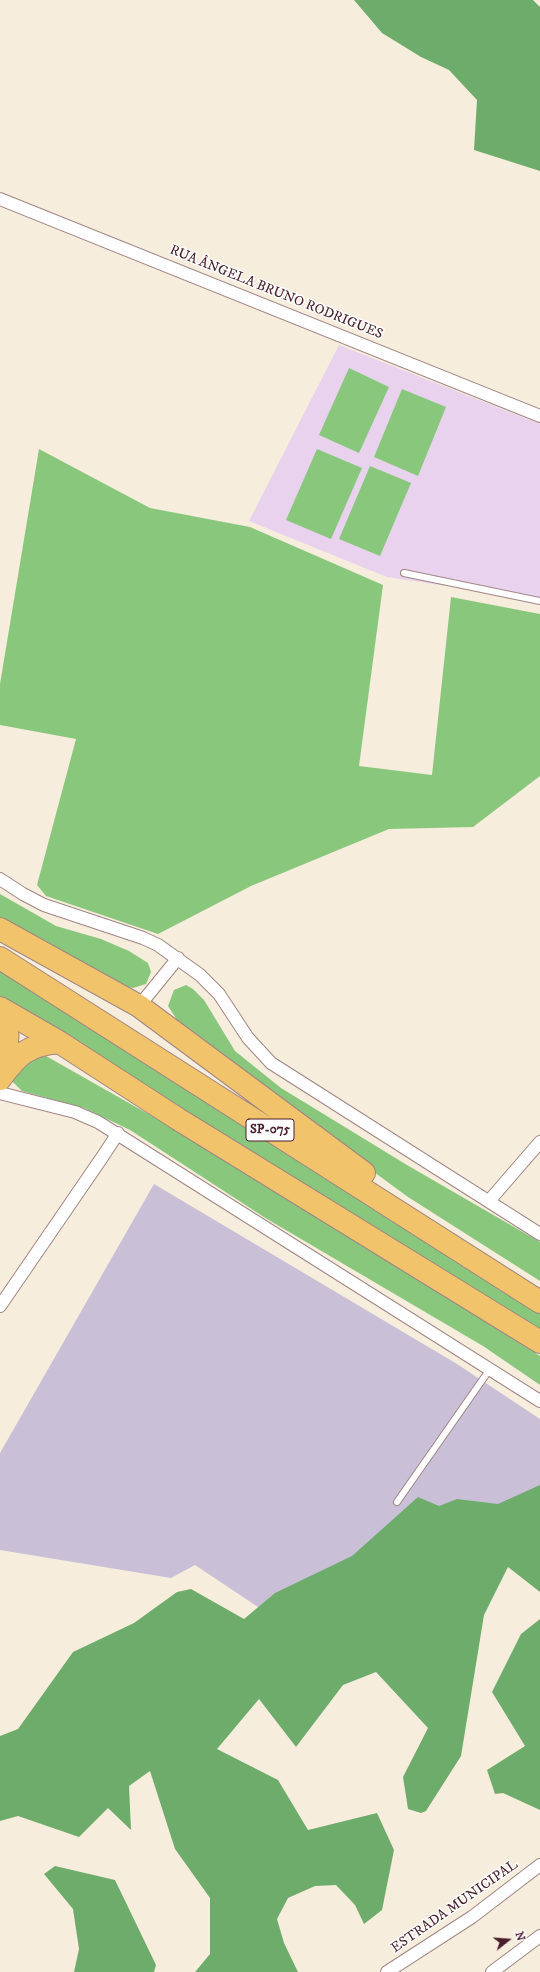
<!DOCTYPE html>
<meta charset="utf-8">
<style>
body{margin:0}
#map{position:relative;width:540px;height:1972px;overflow:hidden;background:#f7eddd;font-family:"IM FELL DW Pica",serif}
canvas{display:block}
.north{position:absolute;left:488px;top:1920px;width:40px;height:40px;-webkit-text-stroke:3px #fff;paint-order:stroke;rotate:73deg;font-size:11px;font-weight:700;line-height:16px;text-align:center;color:#4a1f2b}
.north::after{content:'';display:block;margin:auto;width:14px;height:18px;background:#4a1f2b;clip-path:polygon(50% 0,100% 100%,50% 72%,0 100%)}
</style>
<div id="map">
<canvas width="540" height="1972"></canvas>
<div class="north">N</div>
</div>
<script>
const ctx = document.querySelector('canvas').getContext('2d');
ctx.lineJoin = 'round';
function fill(path, color) { ctx.fillStyle = color; ctx.fill(path, 'evenodd'); }
function trace(path, color, width, dash) { ctx.strokeStyle = color; ctx.lineWidth = width; ctx.lineCap = dash ? 'butt' : 'round'; ctx.setLineDash(dash || []); ctx.stroke(path); }
function drawText(font, color, halo, rows, align = 'center') {
  ctx.font = font + ' "IM FELL DW Pica",serif'; ctx.lineWidth = 3; ctx.setLineDash([]); ctx.textBaseline = 'middle'; ctx.strokeStyle = halo; ctx.fillStyle = color; for (const [text, x, y, turn = 0] of rows) {
    ctx.save(); ctx.translate(x, y); ctx.rotate((+turn || 0) * Math.PI / 180); ctx.textAlign = isNaN(turn) ? turn : align; if (halo) ctx.strokeText(text, 0, 0); ctx.fillText(text, 0, 0); ctx.restore();
  }
}
fill(new Path2D(`
 M 339,345 L 540,424 L 540,600 L 387,577 L 249,521 Z`), '#e8d2ee');
fill(new Path2D(`
 M 154,1184 L 457,1364 L 540,1419 L 540,1499 L 294,1631 L 195,1565 L 171,1578 L 0,1550 L 0,1453 Z`), '#c9bfd7');
fill(new Path2D(`
 M 349,368 L 389,387 L 359,453 L 319,435 Z
 M 402,389 L 446,407 L 418,476 L 374,457 Z
 M 39,449 L 150,508 L 250,527 L 383,585 L 359,766 L 432,775 L 451,597 L 540,614 L 540,776 L 473,827 L 389,829 L 251,886 L 158,934 L 46,896 L 37,885 L 76,739 L 0,725 L 0,684 Z
 M 317,449 L 362,468 L 331,539 L 286,520 Z
 M 370,466 L 411,483 L 380,556 L 339,539 Z
 M 0,894 L 56,926 L 101,939 L 129,951 L 148,963 L 151,972 L 146,984 L 133,988 L 116,985 L 0,925 Z
 M 0,967 L 540,1311 L 540,1332 L 0,996 Z
 M 186,985 L 193,989 L 204,1000 L 235,1051 L 281,1088 L 407,1165 L 540,1242 L 540,1281 L 408,1197 L 186,1034 L 168,1006 L 174,990 Z
 M 46,1056 L 270,1183 L 328,1222 L 540,1356 L 540,1385 L 483,1346 L 267,1219 L 130,1130 L 84,1108 L 22,1091 L 11,1080 L 28,1059 Z`), '#89c77d');
fill(new Path2D(`
 M 354,0 L 533,0 L 540,7 L 540,171 L 474,150 L 477,100 L 449,70 L 421,57 L 382,33 Z
 M 540,1485 L 540,1592 L 508,1567 L 484,1615 L 461,1756 L 426,1811 L 421,1813 L 408,1809 L 403,1777 L 428,1728 L 376,1672 L 343,1685 L 296,1747 L 259,1699 L 217,1749 L 278,1780 L 308,1830 L 377,1813 L 394,1850 L 382,1910 L 364,1924 L 355,1905 L 336,1885 L 315,1886 L 288,1898 L 277,1919 L 284,1943 L 298,1972 L 195,1972 L 210,1954 L 210,1898 L 175,1849 L 150,1771 L 129,1786 L 131,1830 L 108,1808 L 79,1837 L 18,1816 L 0,1821 L 0,1736 L 18,1729 L 73,1652 L 134,1623 L 177,1592 L 191,1589 L 244,1619 L 275,1593 L 352,1556 L 418,1497 L 439,1506 L 457,1499 L 498,1504 Z
 M 540,1619 L 540,1810 L 503,1793 L 495,1794 L 487,1770 L 525,1746 L 492,1692 L 521,1634 Z
 M 55,1866 L 115,1880 L 156,1965 L 154,1972 L 74,1972 L 79,1949 L 73,1909 L 44,1874 Z`), '#6eac6c');
const lane = new Path2D(`
 M 404,573 L 540,601
 M 397,1502 L 490,1369`);
const street = new Path2D(`
 M 0,199 L 540,416
 M 0,879 L 23,894 L 44,905 L 143,938 L 158,945 L 200,975 L 219,994 L 248,1038 L 271,1063 L 540,1234
 M 139,1006 L 178,958
 M 0,1093 L 75,1112 L 98,1122 L 540,1401
 M 489,1201 L 540,1142
 M 0,1306 L 103,1156 L 118,1133
 M 387,1972 L 472,1917 L 540,1865
 M 492,1972 L 540,1936`);
const highway = new Path2D(`
 M 0,929 L 139,1006 L 364,1173
 M 0,958 L 540,1302
 M 0,1008 L 59,1042 L 178,1119 L 540,1342
 M 0,1011 C 9,1031 11,1040 0,1060
 M 0,1079 C 18,1054 28,1045 59,1042`);
trace(lane, '#a08684', 8);
trace(street, '#a08684', 14);
trace(highway, '#a08684', 24);
trace(lane, '#fff', 6);
trace(street, '#fff', 12);
trace(highway, '#f1c36a', 22);
for (const [x, y, w] of [
 [270,1130,48]
]) { const box = new Path2D(); box.roundRect(x - w / 2, y - 11, w, 22, 3); ctx.fillStyle = '#fff'; ctx.fill(box); trace(box, '#4a1f2b', 1); }
drawText('bold 13px', '#4a1f2b', null, [
 ["SP-075",270,1130]
]);
drawText('14px', '#4a1f2b', '#fff', [
 ["RUA ÂNGELA BRUNO RODRIGUES",276,293,22],
 ["ESTRADA MUNICIPAL",455,1907,-35]
]);
</script>
